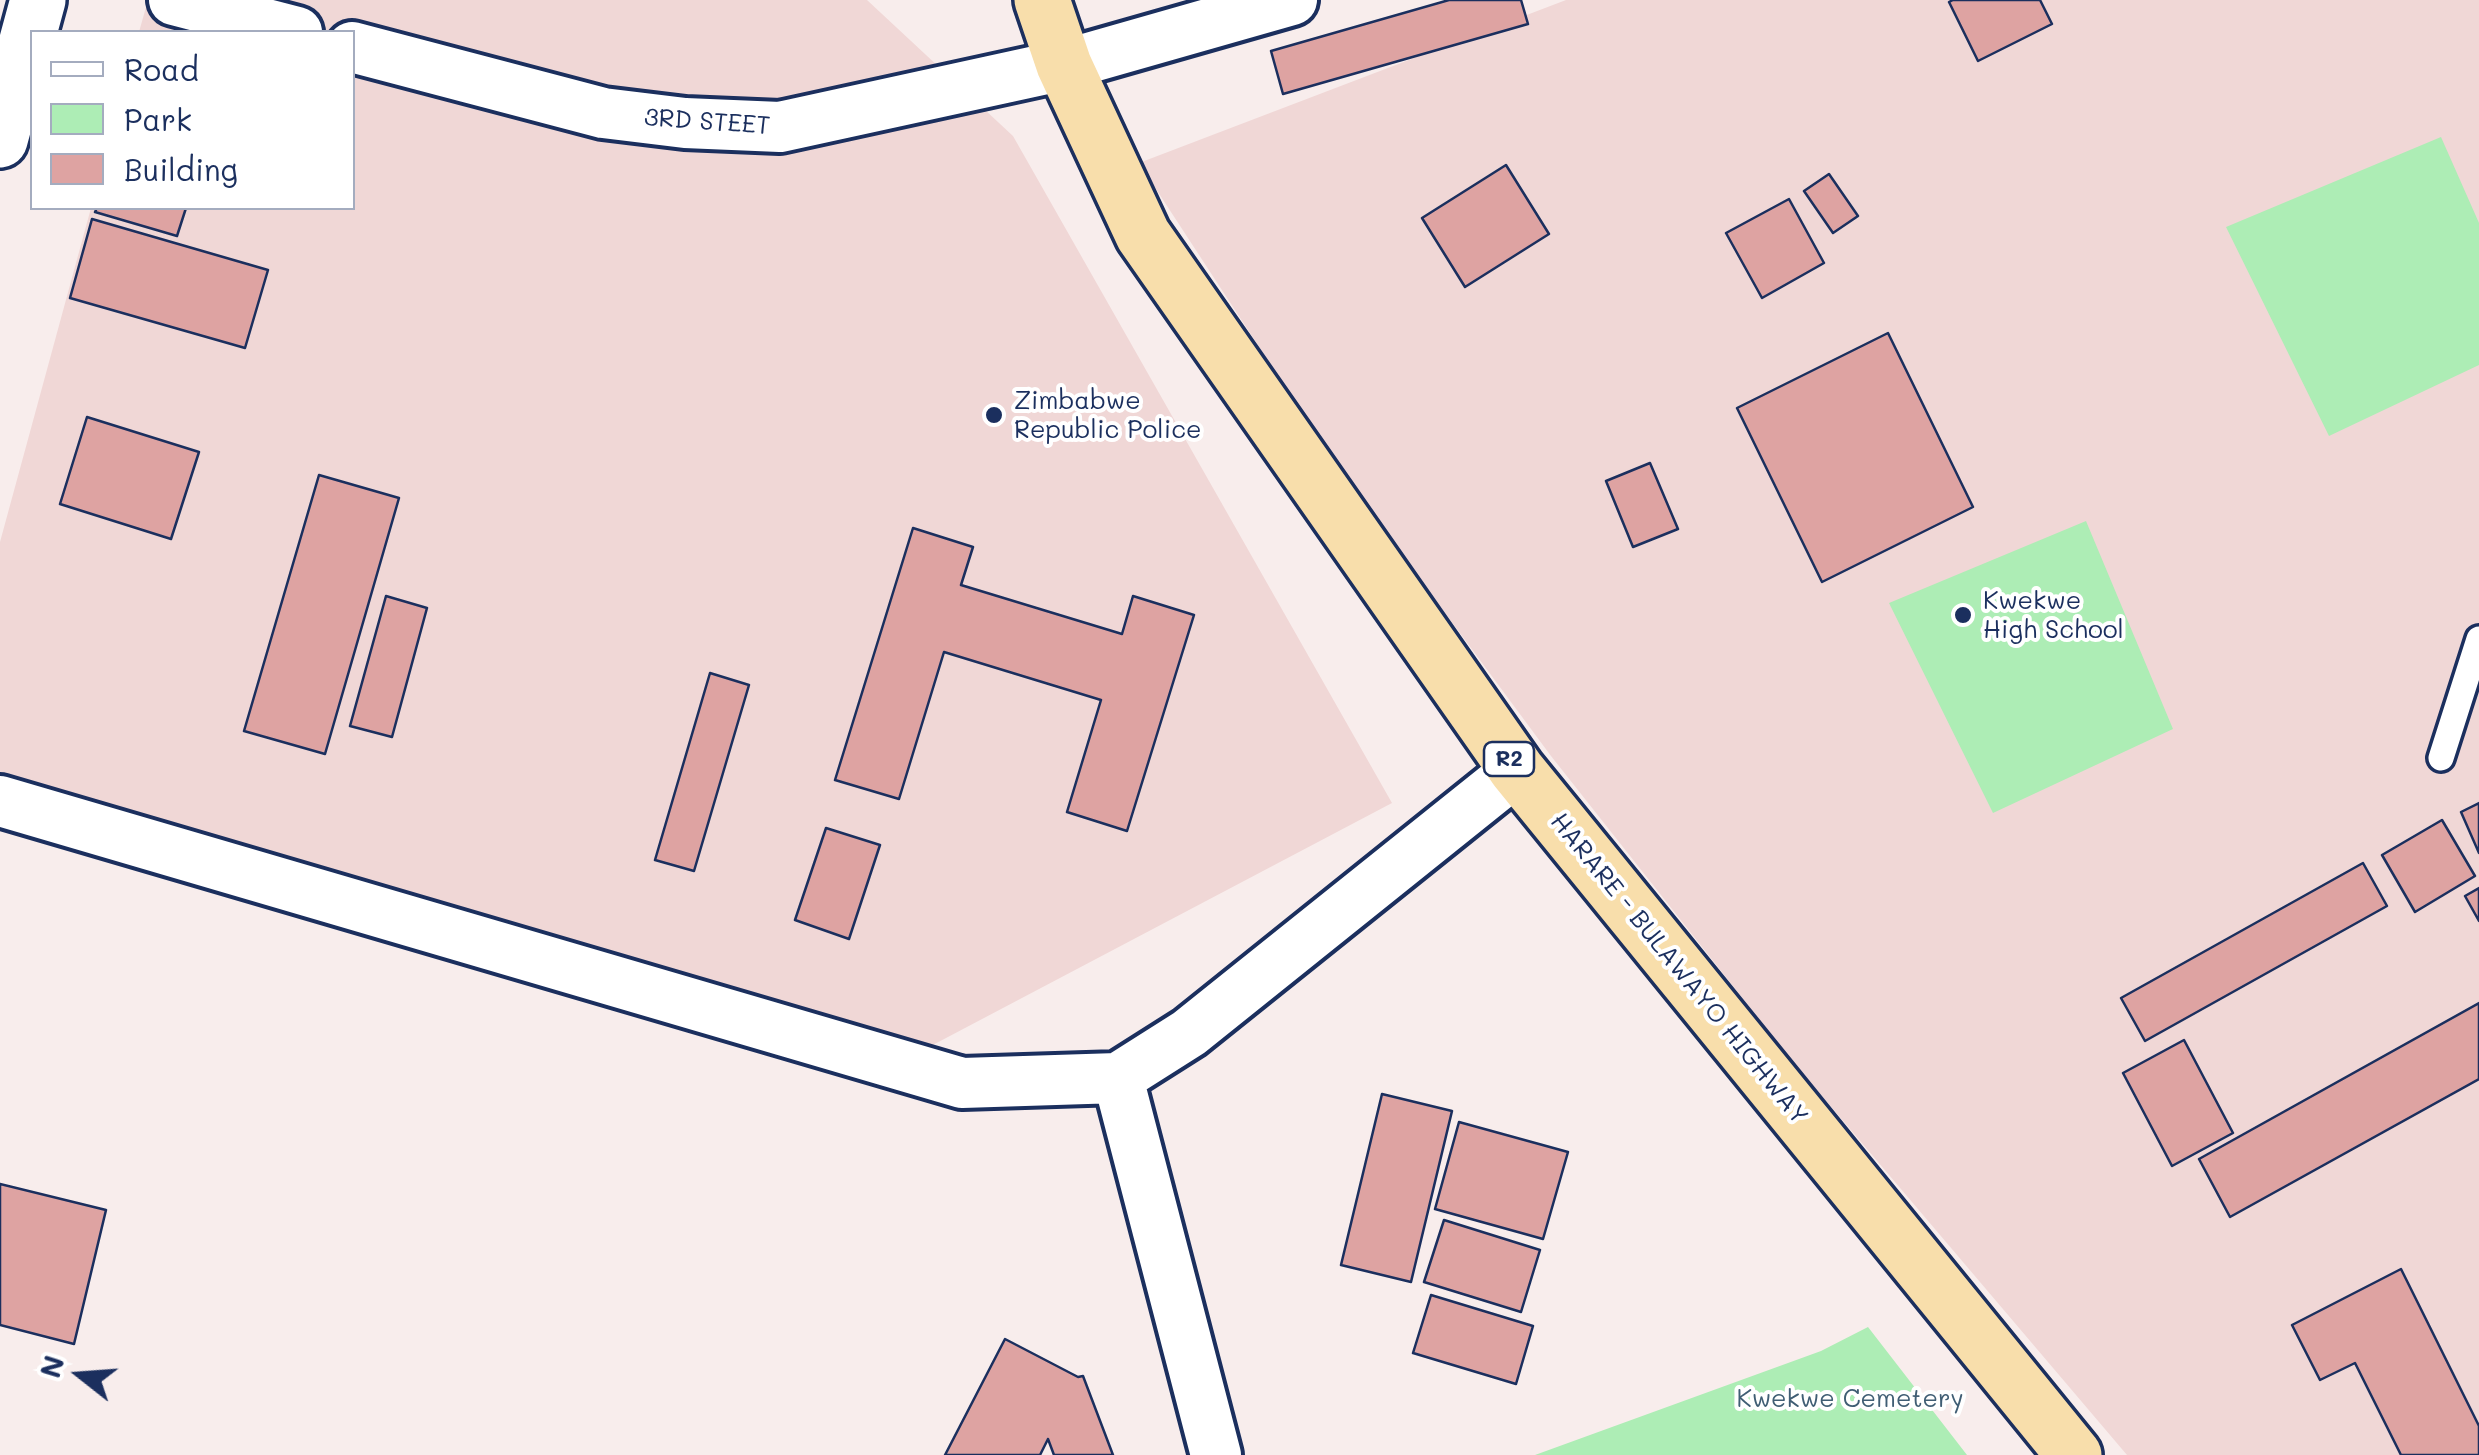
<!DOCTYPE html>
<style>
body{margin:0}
#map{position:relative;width:2479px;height:1455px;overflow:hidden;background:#f8edec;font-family:Mali,sans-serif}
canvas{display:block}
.legend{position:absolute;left:30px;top:30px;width:325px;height:180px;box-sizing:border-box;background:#fff;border:2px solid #a4acbf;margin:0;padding:12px 18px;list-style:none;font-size:30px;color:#1b2f5e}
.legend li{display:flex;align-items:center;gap:20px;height:50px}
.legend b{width:50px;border:2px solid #a4acbf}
.north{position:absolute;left:30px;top:1325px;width:100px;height:100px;-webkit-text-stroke:8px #fff;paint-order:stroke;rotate:287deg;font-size:28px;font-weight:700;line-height:40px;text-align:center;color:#1b2f5e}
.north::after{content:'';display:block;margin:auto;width:35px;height:45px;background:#1b2f5e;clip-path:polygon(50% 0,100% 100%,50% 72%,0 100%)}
</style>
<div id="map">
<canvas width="2479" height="1455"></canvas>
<ul class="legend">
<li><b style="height:12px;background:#fff"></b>Road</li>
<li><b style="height:28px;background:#adedb5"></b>Park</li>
<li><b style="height:28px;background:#dea3a2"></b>Building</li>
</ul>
<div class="north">N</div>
</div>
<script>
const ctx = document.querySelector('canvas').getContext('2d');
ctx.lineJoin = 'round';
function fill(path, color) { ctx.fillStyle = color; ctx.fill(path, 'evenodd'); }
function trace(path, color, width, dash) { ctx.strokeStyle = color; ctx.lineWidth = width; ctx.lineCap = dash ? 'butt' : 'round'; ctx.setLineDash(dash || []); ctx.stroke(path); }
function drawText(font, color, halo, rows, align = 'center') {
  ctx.font = font + ' Mali,sans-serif'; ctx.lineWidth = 8; ctx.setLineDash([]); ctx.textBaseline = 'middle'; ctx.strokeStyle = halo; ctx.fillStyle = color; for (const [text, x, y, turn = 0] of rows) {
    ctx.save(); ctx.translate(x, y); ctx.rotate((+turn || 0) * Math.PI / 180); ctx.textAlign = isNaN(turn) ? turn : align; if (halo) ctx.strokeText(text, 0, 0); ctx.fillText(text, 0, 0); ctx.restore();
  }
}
fill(new Path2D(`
 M 148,0 L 867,0 L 1013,136 L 1392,803 L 910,1057 L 0,826 L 0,542 L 91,208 L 352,208 L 352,32 L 139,32 Z
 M 1566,0 L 2479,0 L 2479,1455 L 2127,1455 L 1793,1062 L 1551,756 L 1342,474 L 1139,163 Z`), '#f0d7d6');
fill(new Path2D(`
 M 2441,137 L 2479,223 L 2479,365 L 2329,436 L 2226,227 Z
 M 2086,521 L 2173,729 L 1993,813 L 1889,603 Z
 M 1868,1327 L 1967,1455 L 1535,1455 L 1821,1351 Z`), '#adedb5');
const building = new Path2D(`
 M 1449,0 L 1521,0 L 1528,24 L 1283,94 L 1271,51 Z
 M 1953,0 L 2040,0 L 2052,24 L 1978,61 L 1949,2 Z
 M 1506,165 L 1549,234 L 1465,287 L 1422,218 Z
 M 1829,174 L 1858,216 L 1833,233 L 1804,191 Z
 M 1789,199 L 1824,263 L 1762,298 L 1726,233 Z
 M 97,208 L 186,208 L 177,236 L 95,212 Z
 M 92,219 L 268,270 L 245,348 L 70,298 Z
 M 1888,333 L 1973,507 L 1822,582 L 1737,408 Z
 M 87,417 L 199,452 L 171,539 L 60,504 Z
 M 1650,463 L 1678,529 L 1633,547 L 1606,481 Z
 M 319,475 L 399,498 L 325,754 L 244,731 Z
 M 913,528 L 973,547 L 961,585 L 1122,634 L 1133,596 L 1194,615 L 1127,831 L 1067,812 L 1101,700 L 944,652 L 899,799 L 835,780 Z
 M 386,596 L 427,608 L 392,737 L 350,726 Z
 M 710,673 L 749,685 L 694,871 L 655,860 Z
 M 2479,803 L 2479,853 L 2461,812 Z
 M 2442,820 L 2475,876 L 2415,912 L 2382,855 Z
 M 826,828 L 880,845 L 849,939 L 795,920 Z
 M 2363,863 L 2387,906 L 2145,1041 L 2121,998 Z
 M 2479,888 L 2479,921 L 2465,896 Z
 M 2479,1003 L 2479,1079 L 2230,1217 L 2199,1159 Z
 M 2184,1040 L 2233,1133 L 2172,1166 L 2123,1073 Z
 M 1382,1094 L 1452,1111 L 1411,1282 L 1341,1265 Z
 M 1459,1122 L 1568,1152 L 1543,1239 L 1435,1209 Z
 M 0,1184 L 106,1210 L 74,1344 L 0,1325 Z
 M 1444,1220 L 1540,1250 L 1521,1312 L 1424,1282 Z
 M 2401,1269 L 2479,1426 L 2479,1455 L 2401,1455 L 2355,1363 L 2320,1380 L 2292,1325 Z
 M 1431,1295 L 1533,1326 L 1516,1384 L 1413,1353 Z
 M 1005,1339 L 1078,1377 L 1083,1376 L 1113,1455 L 1054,1455 L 1048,1439 L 1040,1455 L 945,1455 Z`);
fill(building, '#dea3a2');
trace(building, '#1b2f5e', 2.5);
const lane = new Path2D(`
 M 2441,758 L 2479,639`);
const street = new Path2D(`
 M 174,0 L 297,32
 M 352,47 L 603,113 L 685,123 L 780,127 L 1064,65 L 1292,0
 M 0,801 L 962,1083 L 1118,1078 L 1189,1033 L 1517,770
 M 1118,1078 L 1216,1455`);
const secondary = new Path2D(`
 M 0,140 L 38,0`);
const highway = new Path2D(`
 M 1042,0 L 1064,65 L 1143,235 L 1517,770 L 2074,1455`);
trace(lane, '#1b2f5e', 32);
trace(street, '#1b2f5e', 58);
trace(secondary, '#1b2f5e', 62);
trace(highway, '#1b2f5e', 62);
trace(lane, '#fff', 25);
trace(street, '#fff', 50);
trace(secondary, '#fff', 55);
trace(highway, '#f8deab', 55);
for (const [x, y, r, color] of [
 [994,415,10,"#1b2f5e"],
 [1963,615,10,"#1b2f5e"]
]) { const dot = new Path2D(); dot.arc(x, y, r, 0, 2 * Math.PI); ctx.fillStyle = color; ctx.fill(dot); trace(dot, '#fff', 4); }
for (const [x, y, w] of [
 [1509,759,50]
]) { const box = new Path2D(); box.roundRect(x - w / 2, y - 17, w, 34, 8); ctx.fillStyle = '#fff'; ctx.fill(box); trace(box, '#1b2f5e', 2.5); }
drawText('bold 22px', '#1b2f5e', null, [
 ["R2",1509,759]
]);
drawText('25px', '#1b2f5e', '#fff', [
 ["3RD STEET",707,122,4],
 ["HARARE - BULAWAYO HIGHWAY",1679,969,51]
]);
drawText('25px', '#1b2f5e', '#fff', [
 ["Zimbabwe",1014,401],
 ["Republic Police",1014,430],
 ["Kwekwe",1983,601],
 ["High School",1983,630]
], 'left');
drawText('25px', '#405e74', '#fff', [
 ["Kwekwe Cemetery",1850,1399]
]);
</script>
